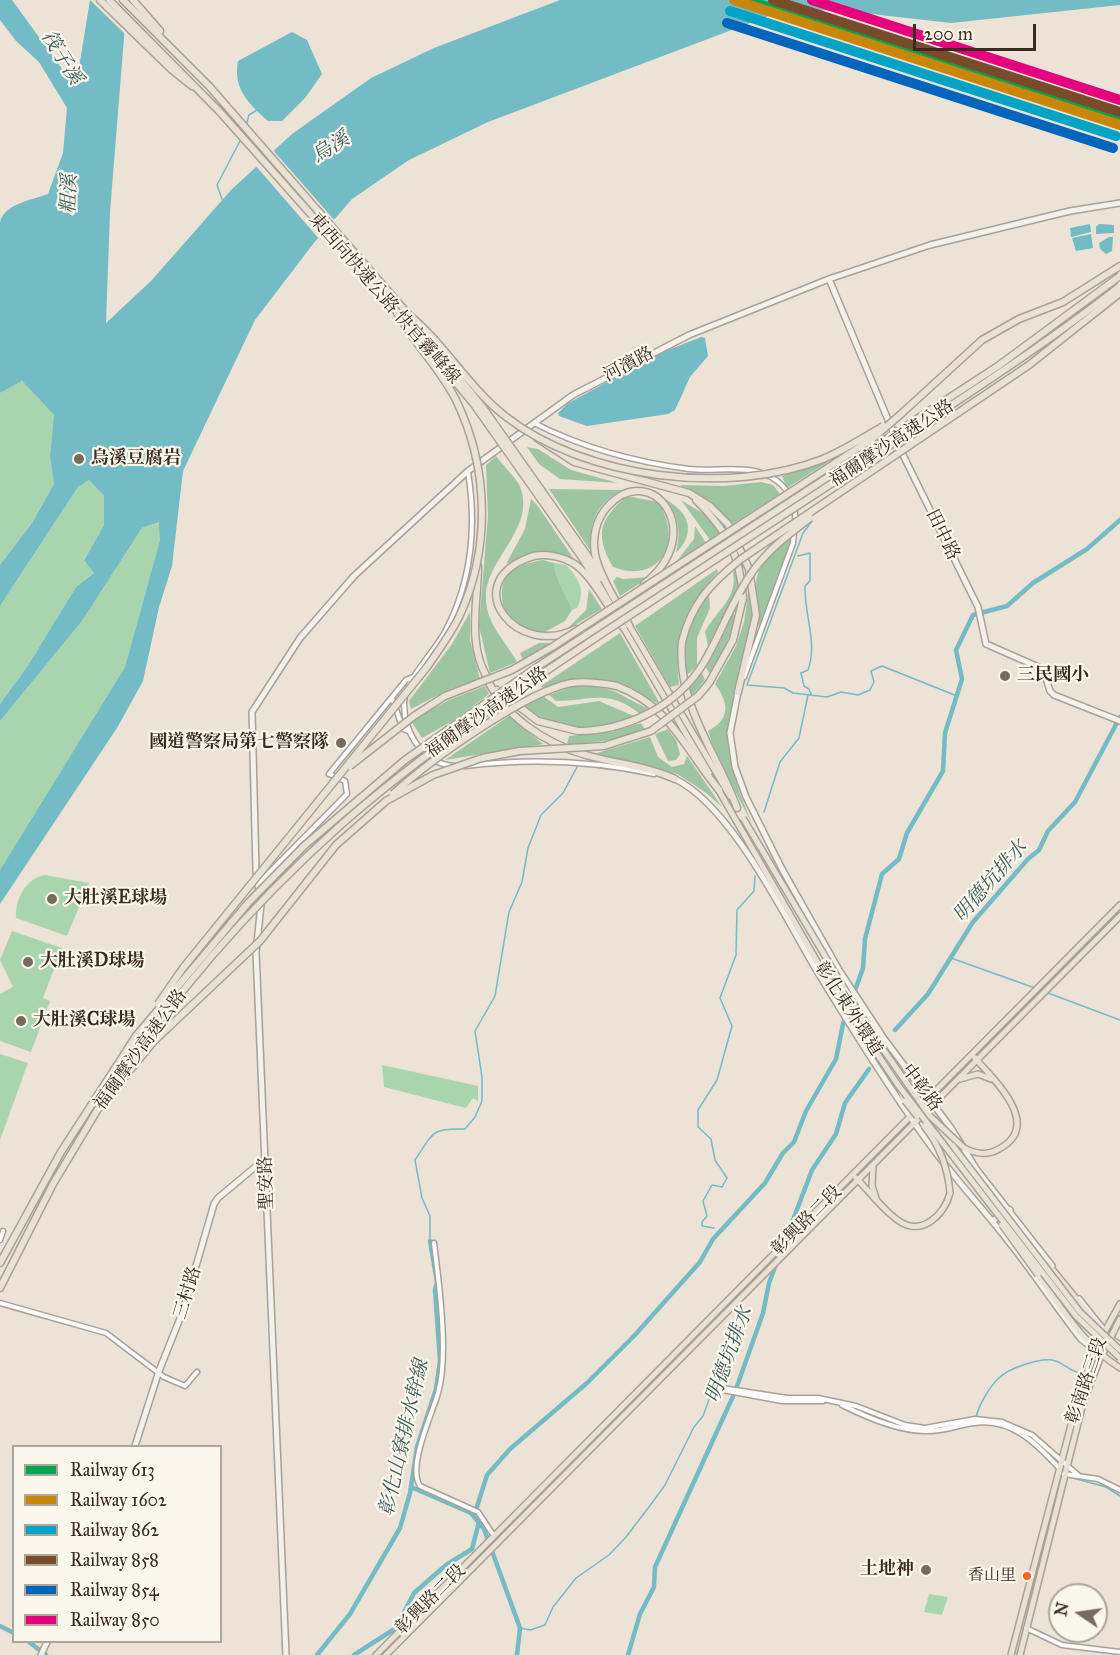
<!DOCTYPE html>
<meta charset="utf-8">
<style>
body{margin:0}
#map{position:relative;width:1120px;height:1655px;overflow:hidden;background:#ece2d5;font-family:"IM FELL Great Primer",serif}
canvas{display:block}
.legend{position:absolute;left:12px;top:1445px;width:210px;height:198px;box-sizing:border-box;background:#fbf7ec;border:2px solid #aea59a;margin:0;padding:8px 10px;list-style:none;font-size:18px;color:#3b2a1e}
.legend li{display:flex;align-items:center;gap:12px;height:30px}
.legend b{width:30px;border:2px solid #aea59a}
.north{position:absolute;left:1048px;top:1583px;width:60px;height:60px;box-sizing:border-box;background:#fbf7ec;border:2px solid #aea59a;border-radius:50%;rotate:283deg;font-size:16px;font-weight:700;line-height:24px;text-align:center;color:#3b2a1e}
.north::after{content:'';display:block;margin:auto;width:21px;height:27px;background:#796a5e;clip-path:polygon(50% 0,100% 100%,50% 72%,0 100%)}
.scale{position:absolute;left:913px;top:24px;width:123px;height:27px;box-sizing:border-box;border:3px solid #3b2a1e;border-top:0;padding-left:8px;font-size:18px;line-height:21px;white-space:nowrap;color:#3b2a1e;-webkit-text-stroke:4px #fbf7ec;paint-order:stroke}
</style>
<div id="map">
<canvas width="1120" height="1655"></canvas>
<ul class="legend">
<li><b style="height:8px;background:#00a651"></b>Railway 613</li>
<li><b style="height:8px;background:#c88708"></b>Railway 1602</li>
<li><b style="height:8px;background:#03a3c5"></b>Railway 862</li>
<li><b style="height:8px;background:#7a4b2a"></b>Railway 858</li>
<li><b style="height:8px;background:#0065bd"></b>Railway 854</li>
<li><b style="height:8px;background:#e5007d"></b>Railway 850</li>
</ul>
<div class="north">N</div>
<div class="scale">200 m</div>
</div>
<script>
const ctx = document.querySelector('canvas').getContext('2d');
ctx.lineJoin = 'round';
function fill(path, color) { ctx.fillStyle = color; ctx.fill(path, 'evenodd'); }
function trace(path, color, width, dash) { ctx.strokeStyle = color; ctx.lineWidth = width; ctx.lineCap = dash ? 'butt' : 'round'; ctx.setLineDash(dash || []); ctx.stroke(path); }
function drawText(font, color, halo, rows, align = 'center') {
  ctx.font = font + ' "IM FELL Great Primer","Noto Serif TC",serif'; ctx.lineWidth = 4.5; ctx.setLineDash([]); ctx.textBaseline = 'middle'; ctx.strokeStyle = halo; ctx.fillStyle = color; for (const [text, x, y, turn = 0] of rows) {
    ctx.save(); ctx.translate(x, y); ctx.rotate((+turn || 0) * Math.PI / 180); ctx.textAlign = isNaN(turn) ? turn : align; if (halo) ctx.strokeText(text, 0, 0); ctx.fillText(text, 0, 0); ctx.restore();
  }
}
fill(new Path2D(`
 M 22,381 L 54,415 L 50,456 L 54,484 L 32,523 L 0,565 L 0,393 Z
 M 89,480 L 104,496 L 104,525 L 84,559 L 94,573 L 76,587 L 27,667 L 0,704 L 0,606 L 78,487 Z
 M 160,522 L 160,540 L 125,667 L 0,870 L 0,721 L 82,621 L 142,528 Z
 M 554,563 L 566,565 C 579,579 586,590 577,608 L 572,610 C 566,593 555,580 554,563 Z
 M 45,875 L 89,883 L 67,936 L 16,918 C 15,899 26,878 45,875 Z
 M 12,931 L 62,948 L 43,998 L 50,1001 L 31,1052 L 0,1041 L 0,994 L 13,987 L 0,960 Z
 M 0,1054 L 28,1063 L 0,1140 Z
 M 382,1065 L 478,1086 L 478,1101 L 473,1098 L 466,1108 L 384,1087 Z
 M 929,1594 L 948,1597 L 942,1615 L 924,1612 Z`), '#a9d5ae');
fill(new Path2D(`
 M 527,447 L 538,449 L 571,470 L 618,483 L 560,479 L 539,464 Z
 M 496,456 C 503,466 517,478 521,489 C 534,530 487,558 486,596 C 485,623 505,640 517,662 L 490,673 L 479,626 L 488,515 L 486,465 Z
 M 828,462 L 787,488 L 782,476 Z
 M 761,482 L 773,485 L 780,494 L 731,525 L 711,503 L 680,485 L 724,486 Z
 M 549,489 L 622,490 C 597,502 589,523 590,550 Z
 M 627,496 L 658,502 C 684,541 660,585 613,567 C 594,534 600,519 627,496 Z
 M 531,499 L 537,505 L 576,562 C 551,546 532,553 506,564 L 525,529 Z
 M 665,499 C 689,512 697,532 676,553 C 681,532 679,515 665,499 Z
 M 681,500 L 709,517 L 720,533 L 710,540 Z
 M 695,526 L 706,543 L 673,566 L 694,539 Z
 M 791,535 L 790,546 L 759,629 C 755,577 748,571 791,535 Z
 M 543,560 L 554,563 C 555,580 566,593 572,610 L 565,621 L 541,634 L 525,630 L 506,616 C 495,580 506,566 543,560 Z
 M 717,569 L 718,572 C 683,610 674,633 679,685 L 670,687 L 635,626 Z
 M 737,569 L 738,587 L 708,646 L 705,632 C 716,610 738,599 733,572 Z
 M 617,577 L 623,579 L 650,577 L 620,596 L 613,581 Z
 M 749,586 L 753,609 L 728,725 C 726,761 739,791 752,824 L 716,754 L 708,731 C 731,719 729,703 715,684 L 736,646 L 744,622 Z
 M 589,589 L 602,609 L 566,630 L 586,610 Z
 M 709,595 L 710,608 L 697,638 L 697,666 L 686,676 C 683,648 684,613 709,595 Z
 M 470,612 L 470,640 L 480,679 L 450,689 L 411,709 L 409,701 L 452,644 Z
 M 733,613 L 736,619 L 725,648 L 710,674 L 705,666 Z
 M 620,633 L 659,702 L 657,703 L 623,686 L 583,679 L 544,689 L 541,686 Z
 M 539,643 L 553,643 L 523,660 L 520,653 Z
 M 701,671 L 705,680 L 691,697 L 689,687 Z
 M 485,686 L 489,694 L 456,719 L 422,738 L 411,721 L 449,700 Z
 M 595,686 L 614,691 L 650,710 L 640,714 C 608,688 591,701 556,701 L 549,695 L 571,687 Z
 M 543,696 L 558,707 L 599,701 L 636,717 C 592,736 563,729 522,708 Z
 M 509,716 L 543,744 L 445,760 Z
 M 641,723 L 645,730 L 613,740 L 567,745 L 569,736 L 611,732 Z
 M 668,729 L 676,740 L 680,754 L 676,760 L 668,761 L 655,734 Z
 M 650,737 L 658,757 L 672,767 L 684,764 L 687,756 L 722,807 L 705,792 L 677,774 L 591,755 Z`), '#9ec5a2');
fill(new Path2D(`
 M 0,0 L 12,0 L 68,77 L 77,80 L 90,0 L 127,0 L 110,212 L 106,323 L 152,280 L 231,190 L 292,134 L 371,78 L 434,48 L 560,0 L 1120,0 L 1120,5 L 951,23 L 837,10 L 782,11 L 488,122 L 409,160 L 352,199 L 313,244 L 255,320 L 183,471 L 172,566 L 159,607 L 143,681 L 117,728 L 0,904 L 0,870 L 125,667 L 160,540 L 159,522 L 142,528 L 82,621 L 0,721 L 0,704 L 27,667 L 76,587 L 94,573 L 84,560 L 104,525 L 104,496 L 89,480 L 78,487 L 0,606 L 0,565 L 32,523 L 54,484 L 50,456 L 54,415 L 22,381 L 0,393 L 0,223 C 3,204 32,200 48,194 L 63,153 L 67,108 L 39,62 L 16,41 L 0,20 Z
 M 292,32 L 307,40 L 322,74 L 305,98 L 282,121 L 268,121 C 248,103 233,89 238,61 Z
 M 1090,224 L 1091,232 L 1071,237 L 1070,228 Z
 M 1099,224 L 1114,225 L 1114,233 L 1096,234 L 1096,227 Z
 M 1091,234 L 1093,248 L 1076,251 L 1072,238 Z
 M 1109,237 L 1113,237 L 1112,251 L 1106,254 L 1100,249 L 1099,243 Z
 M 701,337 L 705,338 L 708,356 L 690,377 L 675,410 L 668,414 L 587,426 L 559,416 L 558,413 L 567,404 L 658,354 Z`), '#73bbc5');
fill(new Path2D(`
 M 90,0 L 130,0 L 128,37 Z
 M 272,149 L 336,222 L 320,240 L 255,165 Z`), '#ece2d5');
trace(new Path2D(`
 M 246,126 L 249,115 L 257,110
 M 222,199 L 217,185 L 241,139
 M 812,521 L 803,533 L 747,685 L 784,688 L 793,693 L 827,697 L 841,692 L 858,695 L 870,690 L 874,682 L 871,671 L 882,666 L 957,696
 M 798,556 L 810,553 L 810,581 L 805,586 C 804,615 818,642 808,670 L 801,673 L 804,686 L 809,689 L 811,694
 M 764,812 L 780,762 L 799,738 L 808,695
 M 951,958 L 1035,988
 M 1048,993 L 1120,1020
 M 714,1228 L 702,1226 L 702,1222 L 707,1216 L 703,1201 L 712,1185 L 722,1187 L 727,1178 L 715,1160 L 711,1139 L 698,1127 L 698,1110 L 717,1080 L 732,1026 L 720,998 L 736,955 L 737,910 L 754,891 L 755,876
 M 430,1241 L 430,1216 L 422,1198 L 415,1160 C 434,1132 431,1128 465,1129 L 475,1117 L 482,1101 L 482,1077 L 475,1031 L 495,996 L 509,912 L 522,882 L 528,848 L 541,815 L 563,793 L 577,767
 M 850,1406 L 899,1425
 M 976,1418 C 978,1406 990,1386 999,1378 C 1009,1368 1039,1358 1052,1360 C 1064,1362 1069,1372 1082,1373
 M 930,1429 L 941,1428
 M 1043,1447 L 1057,1461
 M 1073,1478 L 1106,1487 L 1120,1496
 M 520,1628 L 530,1630 L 545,1625 L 553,1607 L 576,1578 L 609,1555 L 626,1537 L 652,1503 L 665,1485 L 694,1427 L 703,1416 L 711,1394 L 719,1390`), '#73bbc5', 1.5);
trace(new Path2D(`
 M 895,1030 L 928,994 L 973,922 L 1028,859 L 1039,850 L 1048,831 L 1075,802 L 1120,717
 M 411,1487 L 471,1513 L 484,1529 L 520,1628 L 517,1655
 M 474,1516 L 487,1475 L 510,1449 L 587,1383 L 634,1336 L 700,1262 L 713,1239 L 765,1183 L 783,1153 L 794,1142 L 806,1111 L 836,1059 L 843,1024 L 863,968 L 865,939 L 882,874 L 899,859 L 907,833 L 943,771 L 945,733 L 962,679 L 956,650 L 973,615 L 1007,606 L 1033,583 L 1087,549 L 1120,520
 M 0,1626 L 14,1633
 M 29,1642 L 46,1655
 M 317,1655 L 350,1614 L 400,1528 L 410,1493 L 417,1447 L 436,1389 L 440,1361 L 435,1290 L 437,1282 L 430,1241
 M 354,1655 L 396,1628 L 414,1593 L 446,1565 L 472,1549 L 479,1522
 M 628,1655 L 640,1614 L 654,1587 L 655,1567 L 735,1392 L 763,1313 L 769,1283 L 812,1170 L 836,1134 L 845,1103 L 869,1069`), '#73bbc5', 4.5);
const street = new Path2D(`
 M 534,423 C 583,448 634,462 689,469 C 716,472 747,464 771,477 C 788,486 797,505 795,524
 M 744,677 L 793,543 L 794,531
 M 409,685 C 419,666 434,651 445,632 C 472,581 477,528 468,472
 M 405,695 C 400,727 420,763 454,766
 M 392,698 L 403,729 L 409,731
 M 465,766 C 529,758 590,760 654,774
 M 258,884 L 347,794 L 345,781 L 329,774 L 406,680 L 413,677
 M 0,1240 L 3,1231
 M 434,1243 C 439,1283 449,1356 438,1393 C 432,1415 407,1466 420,1486 L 478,1512 L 494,1536
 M 0,1303 L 106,1333 L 164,1377 L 185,1386 L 197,1372
 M 709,1386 L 787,1398 L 818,1398 L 856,1406 L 905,1425 L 925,1428 L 975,1419 L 1002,1422 L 1032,1435 L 1079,1476
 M 712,1388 L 782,1401 L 823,1401
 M 842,1405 C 866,1417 898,1431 925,1431 C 941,1432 958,1425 974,1423 C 1011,1417 1037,1444 1059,1468
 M 1064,1474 L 1098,1479 L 1120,1490
 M 1026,1628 L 1062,1645 L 1120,1652`);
const secondary = new Path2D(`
 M 829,279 L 902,453 L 978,607 L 986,644 L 1043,669 L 1050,691 L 1054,695 L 1120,721
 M 738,692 L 730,733 L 735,767 L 746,797 L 782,869 L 839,970 L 885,1040 L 951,1128 L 977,1170 L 1052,1266
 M 675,779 C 730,805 783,913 814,966 C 849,1024 886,1083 925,1138 C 949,1172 979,1204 1005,1237 C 1032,1270 1055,1306 1081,1339 L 1091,1347
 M 992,1221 L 1010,1210
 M 1079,1299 L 1103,1329
 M 135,1446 L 159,1371 L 183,1311 L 214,1204 L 218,1198 L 266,1158
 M 41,1655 L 47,1642
 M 286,1655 L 256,952 L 261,905 L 256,871 L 252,712 L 300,638 L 354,576 L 468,471 L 573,395 L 689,335 L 829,279 L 930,245 L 1070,211 L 1120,203`);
const primary = new Path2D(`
 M 629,625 L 730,796
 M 623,627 L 709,773
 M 718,789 L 826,977 L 898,1085 L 905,1101
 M 960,1079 L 978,1074 L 991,1079
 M 936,1124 L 953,1146
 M 964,1148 C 976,1154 987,1156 999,1149 C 1044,1125 993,1079 975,1058
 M 873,1166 L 872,1186 L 876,1198
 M 856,1178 C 870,1192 883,1210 899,1221 C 922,1237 945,1214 950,1193
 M 1048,1264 L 1100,1328
 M 1038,1275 C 1062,1309 1084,1345 1120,1368
 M 1111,1339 L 1120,1345
 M 376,1655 L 1120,905
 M 386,1655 L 1120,916
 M 1011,1655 L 1077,1402 L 1095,1349 L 1120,1304
 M 1020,1655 L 1083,1403 L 1099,1361 L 1120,1319`);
const highway = new Path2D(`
 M 100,0 L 172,70 L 192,86
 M 109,0 L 220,112 L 395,309
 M 123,0 L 209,86 L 408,314
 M 133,0 L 160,31
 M 901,414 L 982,340 L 1019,319 L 1063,302 L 1120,266
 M 537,438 L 574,462 L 689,493 L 710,506 L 728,524 L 749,569 L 756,615 L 738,692
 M 696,500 C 727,531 740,554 743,598
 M 587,555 L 601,578
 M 583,559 L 611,606
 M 478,566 C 478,602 467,644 487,677
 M 629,625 C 618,603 600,578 595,554 C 592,537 596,519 608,506 C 652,459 709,533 644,584
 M 576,629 C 517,659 458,585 528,558 C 542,552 563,556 576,565 C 595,580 608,608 623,627
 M 682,642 C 676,703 717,753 737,808
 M 485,674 C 501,715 546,744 586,755 C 616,764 647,766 675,779
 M 617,686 C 670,706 685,749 719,790
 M 497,690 L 538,721 L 578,731
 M 0,1263 L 61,1152 L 136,1036
 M 0,1288 L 53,1184 L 101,1104`);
trace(street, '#a8a198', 7);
trace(secondary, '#a8a198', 8);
trace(primary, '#a8a198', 8);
trace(highway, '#a8a198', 9);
trace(street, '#fcfbf9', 4);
trace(secondary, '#f4f0ea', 5);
trace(primary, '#e8e1d4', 5);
trace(highway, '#e8e1d4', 6);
const primaryBridge = new Path2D(`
 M 743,818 L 866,1025 L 930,1116 L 964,1148
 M 898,1085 L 1076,1316 L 1120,1358
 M 905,1101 L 917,1116
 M 924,1126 C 940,1146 948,1168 950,1193
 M 953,1146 L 1080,1312 L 1120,1350
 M 1002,1225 L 1038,1275`);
const highwayBridge = new Path2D(`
 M 408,314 C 444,343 468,387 505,416 C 585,479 729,496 823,459 C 844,450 863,438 883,426
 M 403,319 L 473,403 L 583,559
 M 429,341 L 484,409 L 587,555
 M 682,642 C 691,604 711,583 741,559 L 1029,365 L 1120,293
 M 578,731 C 626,731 677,706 703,664 C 721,634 732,600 753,571 C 769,549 789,534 810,518
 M 350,766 L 414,716 L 445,696 L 512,670 L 552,647 L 872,439 L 901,414
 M 393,794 C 429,761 525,692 571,683 C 587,681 601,683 617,686
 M 158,1004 L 183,968 L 427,667 C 438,651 450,635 459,617 C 491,549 489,468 456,400 C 440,368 413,343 395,309
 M 136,1036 L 248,903 L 304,846 L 405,760 L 537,667 L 998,366 L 1120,276
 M 108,1097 L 154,1041 L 260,941 L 336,845 L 386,801 L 433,775 L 482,758 L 520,751 L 604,746 L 651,731 L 698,696 L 709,683 L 733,640 L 743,598
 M 101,1104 C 168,1000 250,906 342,824 C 425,751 517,690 609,629 C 702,569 794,508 886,448 C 965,396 1046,344 1120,286`);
trace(primaryBridge, '#a8a198', 8, []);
trace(highwayBridge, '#a8a198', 9, []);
trace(primaryBridge, '#e8e1d4', 5);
trace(highwayBridge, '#e8e1d4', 6);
trace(new Path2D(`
 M 746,0 L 1120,121`), '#00a651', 10);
trace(new Path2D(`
 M 734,0 L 1120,125`), '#c88708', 10);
trace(new Path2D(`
 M 730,11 L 1116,136`), '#03a3c5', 10);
trace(new Path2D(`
 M 773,0 L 1120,112`), '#7a4b2a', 10);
trace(new Path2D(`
 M 727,23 L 1113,148`), '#0065bd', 10);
trace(new Path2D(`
 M 812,0 L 1120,100`), '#e5007d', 10);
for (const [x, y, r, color] of [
 [79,459,6,"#796a5e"],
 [1005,676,6,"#796a5e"],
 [341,743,6,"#796a5e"],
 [52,899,6,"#796a5e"],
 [28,962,6,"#796a5e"],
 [21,1021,6,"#796a5e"],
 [926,1570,6,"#796a5e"],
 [1027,1576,5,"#f26522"]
]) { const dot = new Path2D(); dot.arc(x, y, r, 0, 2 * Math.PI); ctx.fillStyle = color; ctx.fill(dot); trace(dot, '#fbf7ec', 2); }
drawText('16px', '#3b2a1e', '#fbf7ec', [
 ["香山里",1016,1576]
], 'right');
drawText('18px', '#3b2a1e', '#fbf7ec', [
 ["東西向快速公路 快官霧峰線",384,299,49],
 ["河濱路",629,365,-28],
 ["福爾摩沙高速公路",892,444,-33],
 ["田中路",942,535,64],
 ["福爾摩沙高速公路",487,713,-35],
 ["彰化東外環道",848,1009,57],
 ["福爾摩沙高速公路",141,1050,-54],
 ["中彰路",921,1088,53],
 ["聖安路",267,1183,-92],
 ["彰興路二段",807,1221,-45],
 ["三村路",188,1293,-73],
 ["彰南路三段",1087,1381,-71],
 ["彰興路二段",431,1600,-45]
]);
drawText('bold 18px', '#3b2a1e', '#fbf7ec', [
 ["烏溪豆腐岩",91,459],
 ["三民國小",1017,676],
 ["國道警察局第七警察隊",329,743,"right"],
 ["大肚溪E球場",64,899],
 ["大肚溪D球場",40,962],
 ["大肚溪C球場",33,1021],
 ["土地神",914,1570,"right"]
], 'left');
drawText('italic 20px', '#3d5d5e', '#fbf7ec', [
 ["筏子溪",61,58,58],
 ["烏溪",331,148,-32],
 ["粗溪",70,194,-88],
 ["明德坑排水",991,882,-49],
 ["明德坑排水",730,1355,-70],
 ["彰化山寮排水幹線",405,1438,-77]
]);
</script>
